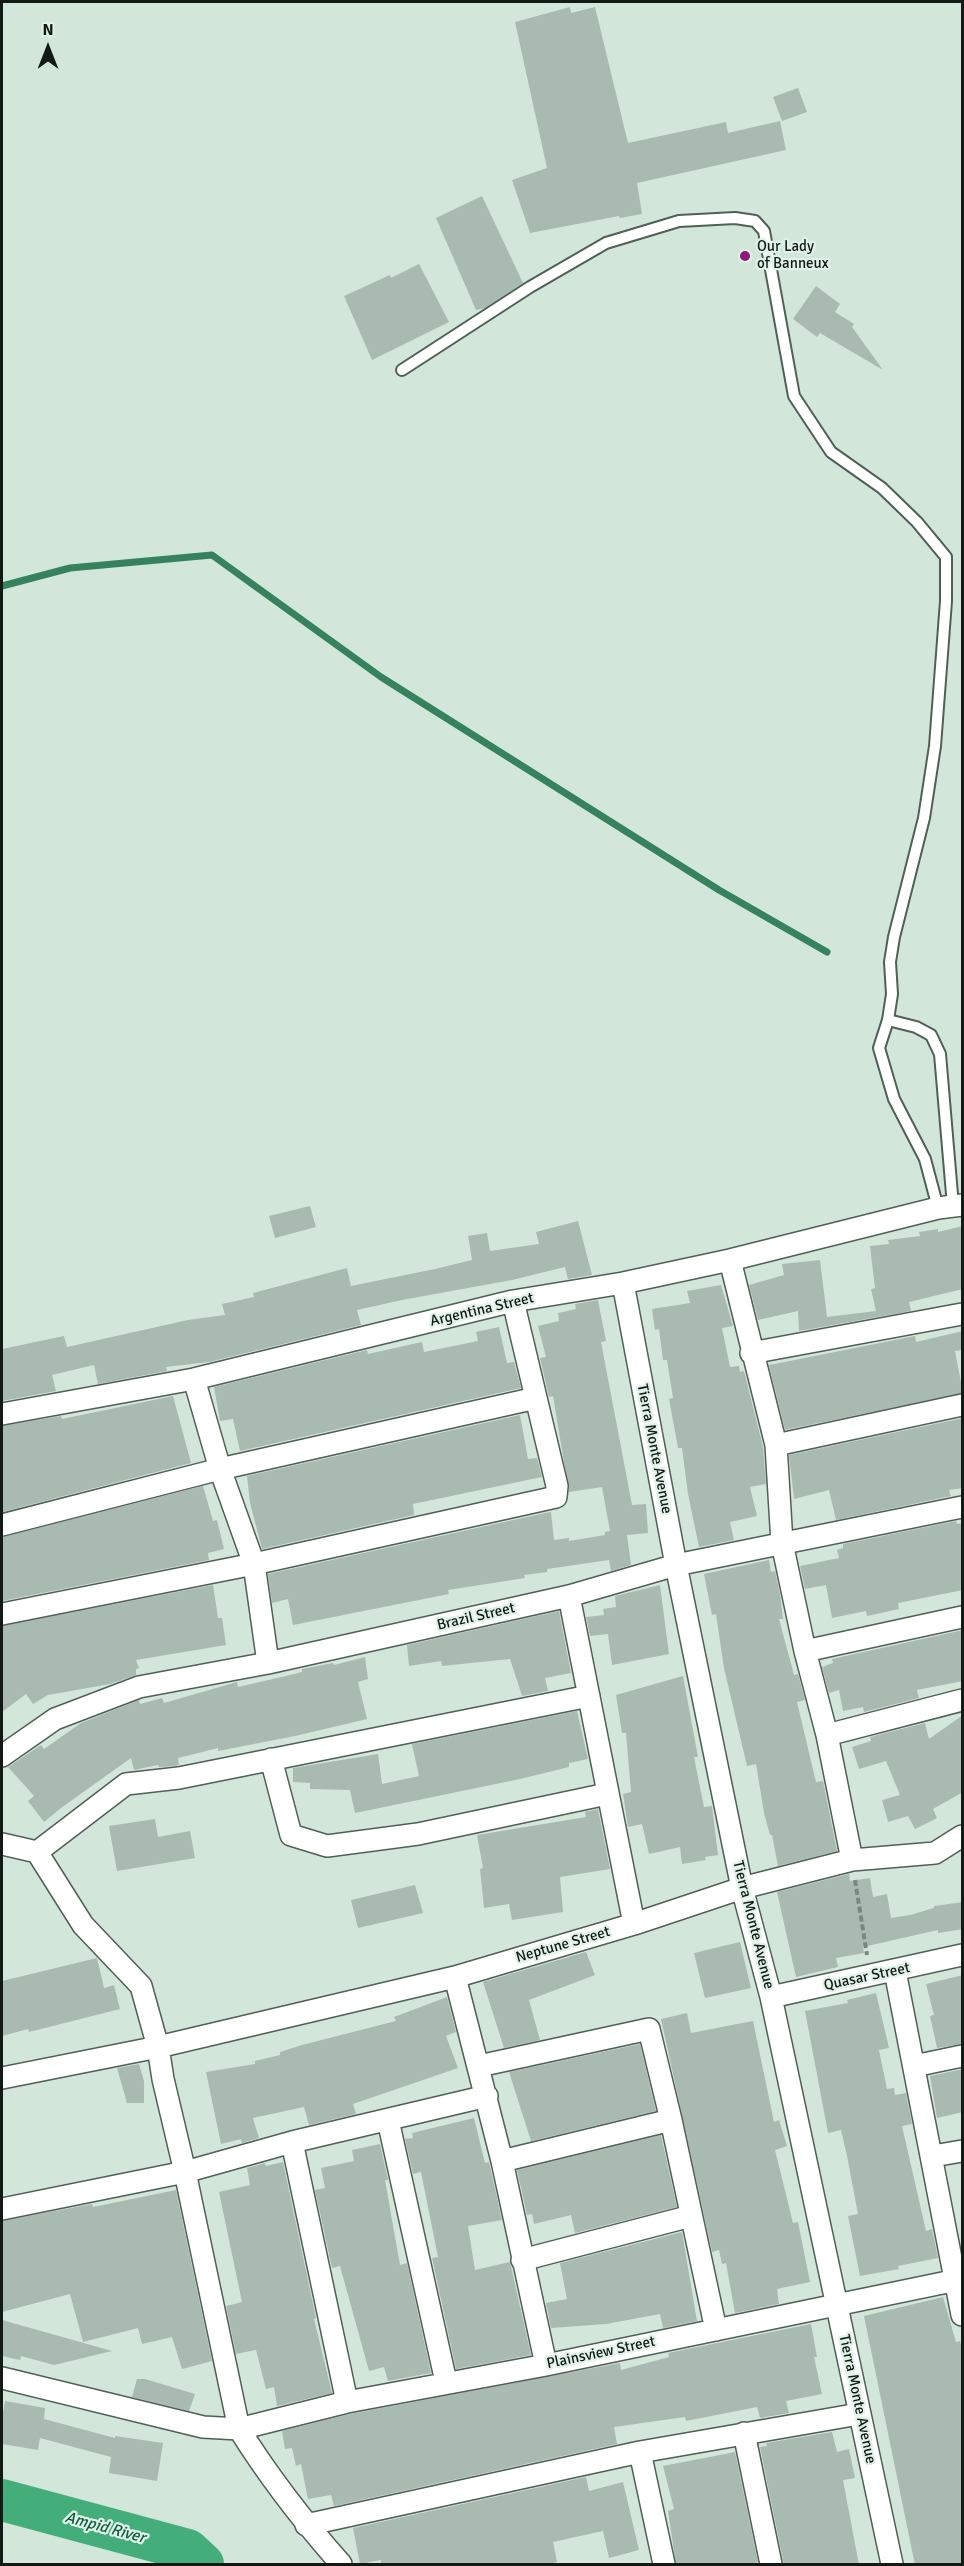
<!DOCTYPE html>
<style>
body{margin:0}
#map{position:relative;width:964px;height:2566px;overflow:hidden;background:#d3e6da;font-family:Signika,sans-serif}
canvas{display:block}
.frame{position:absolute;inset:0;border:3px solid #131a16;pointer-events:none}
.north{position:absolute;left:18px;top:18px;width:60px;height:60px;-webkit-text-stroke:4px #e0f3e8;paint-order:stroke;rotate:0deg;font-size:16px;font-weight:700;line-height:24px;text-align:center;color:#131a16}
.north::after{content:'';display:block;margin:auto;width:21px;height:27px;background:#131a16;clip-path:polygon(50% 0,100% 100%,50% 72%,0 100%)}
</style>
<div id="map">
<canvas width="964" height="2566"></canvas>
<div class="frame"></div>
<div class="north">N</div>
</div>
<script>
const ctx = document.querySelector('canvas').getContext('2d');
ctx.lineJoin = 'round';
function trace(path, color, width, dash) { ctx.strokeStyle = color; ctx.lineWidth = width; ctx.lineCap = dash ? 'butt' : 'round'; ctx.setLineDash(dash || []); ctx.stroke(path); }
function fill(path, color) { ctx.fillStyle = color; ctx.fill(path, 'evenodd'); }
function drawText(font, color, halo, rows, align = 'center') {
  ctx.font = font + ' Signika,sans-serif'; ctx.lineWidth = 4.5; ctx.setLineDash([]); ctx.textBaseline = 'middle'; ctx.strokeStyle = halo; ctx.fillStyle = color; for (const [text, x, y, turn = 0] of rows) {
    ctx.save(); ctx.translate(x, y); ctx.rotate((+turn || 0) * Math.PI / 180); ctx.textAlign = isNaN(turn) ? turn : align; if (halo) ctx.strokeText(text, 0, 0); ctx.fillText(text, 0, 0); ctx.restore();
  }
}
trace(new Path2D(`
 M 2,586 L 70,568 L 212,555 L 381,677 L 719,890 L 827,952`), '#35825d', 7);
trace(new Path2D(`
 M 2,2500 L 188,2550 L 203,2564`), '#44ae7b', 42);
fill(new Path2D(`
 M 570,7 L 571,13 L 595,7 L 628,143 L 726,122 L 728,133 L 780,121 L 786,150 L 637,183 L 642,214 L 620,218 L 619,216 L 530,233 L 512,180 L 547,168 L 515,22 Z
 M 798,88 L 807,112 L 782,121 L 773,97 Z
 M 482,196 L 523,283 L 485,308 L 476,310 L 436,218 Z
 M 419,264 L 449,322 L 372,360 L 344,296 L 390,275 L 391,278 Z
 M 816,286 L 840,304 L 835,312 L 854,324 L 852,327 L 883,370 L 820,333 L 817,337 L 793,319 Z
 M 310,1206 L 316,1227 L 275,1238 L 269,1216 Z
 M 578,1221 L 592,1275 L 568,1279 L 565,1267 L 512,1280 L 402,1300 L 357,1310 L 361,1325 L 209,1362 L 166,1367 L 167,1371 L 98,1384 L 94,1365 L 52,1375 L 56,1391 L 2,1401 L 2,1349 L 64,1336 L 67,1347 L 188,1320 L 225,1315 L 222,1304 L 254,1297 L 253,1293 L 347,1268 L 351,1286 L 435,1269 L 472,1260 L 468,1236 L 487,1233 L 490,1251 L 539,1244 L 536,1232 Z
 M 963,1226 L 963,1289 L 909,1302 L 911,1311 L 799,1331 L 798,1311 L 758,1320 L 749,1285 L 784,1275 L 782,1264 L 820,1260 L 827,1317 L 876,1311 L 871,1289 L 875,1288 L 870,1246 L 889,1244 L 888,1240 L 920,1236 L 919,1232 L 938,1229 L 938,1232 Z
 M 721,1285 L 733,1326 L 722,1328 L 730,1367 L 739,1366 L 740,1372 L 744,1371 L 763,1447 L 766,1484 L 750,1487 L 757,1516 L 730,1522 L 734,1540 L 699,1547 L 688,1494 L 682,1448 L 678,1448 L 669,1399 L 673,1398 L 667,1360 L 663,1360 L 659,1329 L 655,1330 L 652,1309 L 690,1303 L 687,1291 Z
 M 598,1300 L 606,1341 L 601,1342 L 632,1505 L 646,1504 L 648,1533 L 627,1535 L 631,1565 L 611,1571 L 609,1560 L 547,1569 L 547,1572 L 524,1575 L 525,1578 L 448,1590 L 449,1594 L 293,1625 L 288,1599 L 272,1603 L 268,1574 L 545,1513 L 551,1512 L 554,1540 L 569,1538 L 569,1541 L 605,1535 L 605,1532 L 610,1531 L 602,1487 L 569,1492 L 553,1396 L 549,1397 L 540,1358 L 546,1357 L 538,1326 L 559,1321 L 558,1313 L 576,1309 L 575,1304 Z
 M 499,1327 L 507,1363 L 514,1362 L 521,1388 L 240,1451 L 233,1419 L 220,1421 L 214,1387 L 367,1350 L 368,1354 L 422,1342 L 424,1352 L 478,1341 L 476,1332 Z
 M 963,1331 L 963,1350 L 955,1351 L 963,1393 L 785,1430 L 769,1365 L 915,1336 L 916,1342 Z
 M 173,1396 L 191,1463 L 2,1512 L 2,1426 L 61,1416 L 62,1419 Z
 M 520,1415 L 528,1459 L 537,1458 L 542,1477 L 413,1504 L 414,1515 L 262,1549 L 250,1503 L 247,1476 Z
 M 963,1418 L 963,1488 L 949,1490 L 951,1496 L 836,1520 L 829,1490 L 794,1499 L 789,1455 Z
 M 203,1486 L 213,1521 L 217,1520 L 224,1549 L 208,1553 L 209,1560 L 2,1601 L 2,1537 Z
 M 956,1521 L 957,1524 L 963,1523 L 963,1590 L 898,1603 L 899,1609 L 867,1616 L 866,1611 L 832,1618 L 826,1585 L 805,1589 L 800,1566 L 839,1558 L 837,1550 L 843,1548 L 843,1544 Z
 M 769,1560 L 771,1572 L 775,1571 L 780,1594 L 783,1619 L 779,1619 L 794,1675 L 798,1674 L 805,1700 L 797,1702 L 816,1782 L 823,1781 L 837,1851 L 778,1866 L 772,1835 L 770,1835 L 764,1813 L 756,1764 L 747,1766 L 724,1668 L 716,1614 L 712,1615 L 704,1574 Z
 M 213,1585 L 218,1618 L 222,1618 L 226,1645 L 136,1660 L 139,1668 L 136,1669 L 136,1675 L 110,1684 L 48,1695 L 33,1704 L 26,1694 L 2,1712 L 2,1626 Z
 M 660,1585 L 669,1654 L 612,1665 L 608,1634 L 590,1636 L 586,1617 L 604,1615 L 603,1609 L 616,1607 L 615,1596 Z
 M 559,1611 L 571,1673 L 545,1678 L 548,1691 L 522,1696 L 510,1659 L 442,1666 L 441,1661 L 409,1666 L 407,1645 Z
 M 963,1630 L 963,1681 L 917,1690 L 919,1698 L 864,1712 L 863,1707 L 843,1711 L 839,1690 L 829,1693 L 822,1667 L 833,1663 L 832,1659 Z
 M 365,1657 L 368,1679 L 358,1682 L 367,1719 L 295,1736 L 218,1751 L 218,1748 L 178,1758 L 179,1765 L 175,1766 L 159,1767 L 158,1765 L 134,1770 L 131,1758 L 61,1808 L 44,1822 L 28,1801 L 34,1796 L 8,1767 L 41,1745 L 44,1749 L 81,1723 L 139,1700 L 140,1704 L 162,1698 L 164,1703 L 237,1682 L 238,1687 L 286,1676 L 302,1672 L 302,1669 L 333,1663 L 334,1665 Z
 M 683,1676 L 698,1757 L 694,1757 L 704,1807 L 712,1806 L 718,1855 L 705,1857 L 706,1860 L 682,1864 L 680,1847 L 649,1854 L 642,1824 L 628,1827 L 623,1794 L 631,1792 L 626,1733 L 622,1733 L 616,1695 Z
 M 577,1711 L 588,1759 L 569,1763 L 569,1767 L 520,1779 L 355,1813 L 350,1790 L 310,1789 L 310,1783 L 293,1782 L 293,1768 L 378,1754 L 382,1784 L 419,1776 L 412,1744 Z
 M 963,1715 L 963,1792 L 933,1809 L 937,1818 L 915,1829 L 908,1816 L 888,1822 L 882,1800 L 900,1795 L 886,1761 L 859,1769 L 852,1747 L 871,1741 L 870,1737 L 925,1723 L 929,1739 Z
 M 598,1809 L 610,1869 L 560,1877 L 563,1912 L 512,1920 L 509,1904 L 484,1908 L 480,1869 L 483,1868 L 477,1835 L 586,1817 L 585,1812 Z
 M 155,1819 L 158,1837 L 190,1831 L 195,1858 L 117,1871 L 109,1826 Z
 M 849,1874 L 850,1881 L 870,1878 L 873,1897 L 887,1894 L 891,1918 L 910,1915 L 934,1908 L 934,1906 L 963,1902 L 963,1929 L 938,1933 L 938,1930 L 863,1947 L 864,1953 L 836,1958 L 838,1967 L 796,1977 L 777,1892 Z
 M 415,1885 L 423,1913 L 358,1928 L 351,1900 Z
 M 740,1942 L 751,1988 L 705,1998 L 694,1953 Z
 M 586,1952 L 595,1975 L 529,2000 L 540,2040 L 504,2048 L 483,1982 Z
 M 97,1958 L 104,1988 L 114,1985 L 120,2009 L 29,2032 L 28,2029 L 2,2036 L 2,1981 Z
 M 963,1975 L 963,2044 L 937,2048 L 930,2016 L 934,2015 L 926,1984 Z
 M 876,1993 L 889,2048 L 879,2050 L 887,2089 L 894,2088 L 895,2095 L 906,2093 L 912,2124 L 902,2126 L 926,2231 L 932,2229 L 938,2258 L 898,2266 L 899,2269 L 860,2276 L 848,2216 L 858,2214 L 847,2156 L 841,2130 L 828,2133 L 805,2011 L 848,2003 L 847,2000 Z
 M 447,1997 L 456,2032 L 446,2036 L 458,2068 L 353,2104 L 356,2114 L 309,2125 L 304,2107 L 253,2118 L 259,2138 L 242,2143 L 241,2139 L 221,2144 L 206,2072 L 255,2064 L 255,2061 L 280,2055 L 280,2052 L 302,2045 L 396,2021 L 394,2017 Z
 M 687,2013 L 691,2033 L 753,2021 L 774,2122 L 779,2120 L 787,2146 L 775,2150 L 793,2223 L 798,2222 L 810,2282 L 777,2289 L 779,2304 L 735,2313 L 726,2263 L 722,2264 L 719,2250 L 712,2252 L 661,2019 Z
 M 640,2044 L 656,2111 L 531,2141 L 509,2072 Z
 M 139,2064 L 144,2081 L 144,2103 L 127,2103 L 117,2068 Z
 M 963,2069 L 963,2112 L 937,2118 L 930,2076 Z
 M 474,2118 L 485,2163 L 489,2162 L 502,2220 L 468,2226 L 475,2270 L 510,2262 L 531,2355 L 456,2369 L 432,2258 L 438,2257 L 421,2172 L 413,2174 L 405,2139 L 413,2138 L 412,2133 Z
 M 661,2135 L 677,2207 L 575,2233 L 571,2215 L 534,2224 L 532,2214 L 527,2215 L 517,2170 Z
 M 380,2144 L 388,2180 L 385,2180 L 400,2265 L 407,2263 L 431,2373 L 388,2381 L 384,2367 L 369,2371 L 340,2266 L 332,2268 L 315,2190 L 325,2188 L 321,2168 L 354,2161 L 352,2150 Z
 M 283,2162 L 316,2318 L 314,2319 L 332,2393 L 277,2406 L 274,2387 L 266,2389 L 256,2350 L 236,2354 L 226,2306 L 242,2302 L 219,2192 L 250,2185 L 247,2168 L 265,2163 L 266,2166 Z
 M 176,2190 L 212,2361 L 182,2369 L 172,2337 L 142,2344 L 138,2328 L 83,2342 L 70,2294 L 2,2312 L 2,2221 L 92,2204 L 93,2207 Z
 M 682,2232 L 697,2321 L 663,2328 L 660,2314 L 606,2324 L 551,2328 L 546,2303 L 567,2299 L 560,2263 Z
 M 943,2297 L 956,2342 L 960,2341 L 963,2352 L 963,2565 L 915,2565 L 864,2316 Z
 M 2,2320 L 112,2351 L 54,2365 L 21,2356 L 20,2360 L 2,2356 Z
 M 811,2324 L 817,2357 L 814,2357 L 822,2394 L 786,2401 L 789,2413 L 760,2418 L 757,2407 L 686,2421 L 685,2417 L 614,2427 L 617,2444 L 334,2506 L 331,2495 L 308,2499 L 301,2464 L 296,2466 L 292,2448 L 285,2449 L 282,2431 L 350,2414 L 620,2363 L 621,2370 L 669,2357 L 668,2353 Z
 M 137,2379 L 145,2379 L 195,2394 L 189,2411 L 132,2397 Z
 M 5,2401 L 45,2408 L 44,2419 L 115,2438 L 115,2436 L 163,2443 L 157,2481 L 109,2473 L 111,2457 L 40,2438 L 38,2450 L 2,2444 L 2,2418 Z
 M 832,2432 L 837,2452 L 849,2449 L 855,2478 L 843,2480 L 859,2565 L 784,2565 L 760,2447 L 767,2446 L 766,2443 Z
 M 735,2452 L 758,2562 L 748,2565 L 676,2565 L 668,2511 L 674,2509 L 663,2466 Z
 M 586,2477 L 589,2491 L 623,2482 L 639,2550 L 609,2558 L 603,2531 L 553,2542 L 557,2562 L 546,2565 L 381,2565 L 381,2560 L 360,2564 L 353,2528 Z`), '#a9bbb0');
const lane = new Path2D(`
 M 402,370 L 530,287 L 606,243 L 679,221 L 735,218 L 755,221 L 764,231 L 794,396 L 831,452 L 882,488 L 917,522 L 946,557 L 946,601 L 935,746 L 924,818 L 894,937 L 890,962 L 892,994 L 888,1020 L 879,1048 L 894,1099 L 925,1159 L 938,1208
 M 888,1020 L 916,1027 L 931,1035 L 940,1054 L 953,1206`);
const street = new Path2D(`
 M 730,1260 L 776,1445 L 782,1543 L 805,1651 L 827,1735 L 852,1860
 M 623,1283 L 676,1565 L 742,1888 L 771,1997 L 892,2564
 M 751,1353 L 962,1314
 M 194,1379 L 220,1469 L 254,1564 L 268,1663
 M 2,1414 L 194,1379 L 513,1301 L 623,1283 L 730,1260 L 938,1208 L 962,1205
 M 776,1445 L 962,1405
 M 2,1525 L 220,1469 L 536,1398
 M 569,1596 L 634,1924
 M 2,1614 L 254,1564 L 556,1497 L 557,1486 L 513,1301
 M 805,1651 L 962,1617
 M 827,1735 L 962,1700
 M 2,1756 L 55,1719 L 139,1687 L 268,1663 L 569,1596 L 676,1565 L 962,1507
 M 271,1759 L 291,1835 L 327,1846 L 418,1834 L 607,1794
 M 2,1844 L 37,1852 L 83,1925 L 141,1986 L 158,2047 L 163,2079 L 185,2172 L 239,2429 C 269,2477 303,2521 341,2564
 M 37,1852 L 126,1784 L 179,1778 L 589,1696
 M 895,1971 L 962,2315
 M 455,1977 L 502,2161 L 546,2365
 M 771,1997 L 962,1955
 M 479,2066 L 649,2029 L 671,2120 L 716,2330
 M 914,2066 L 962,2056
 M 2,2078 L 158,2047 L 455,1977 L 634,1924 L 742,1888 L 852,1860 L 935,1853 L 962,1836
 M 388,2120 L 446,2382
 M 292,2142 L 347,2402
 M 933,2156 L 962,2151
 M 502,2161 L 671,2120
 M 2,2209 L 185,2172 L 292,2142 L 487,2096
 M 522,2260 L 691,2216
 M 2,2378 L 203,2427 L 239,2429 L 347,2402 L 546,2365 L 962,2279
 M 744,2433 L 771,2564
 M 640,2452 L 664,2564
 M 306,2525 L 640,2452 L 859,2414`);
trace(lane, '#4f6056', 14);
trace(street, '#4f6056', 24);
trace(new Path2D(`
 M 855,1880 L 867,1955`), '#7a887f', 4, [6, 3]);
trace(lane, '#fff', 10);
trace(street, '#fff', 21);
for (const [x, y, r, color] of [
 [745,256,6,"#901876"]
]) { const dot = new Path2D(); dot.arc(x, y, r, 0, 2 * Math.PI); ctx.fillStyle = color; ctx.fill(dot); trace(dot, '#e0f3e8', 2); }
drawText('15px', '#131a16', '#e0f3e8', [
 ["Our Lady",757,247],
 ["of Banneux",757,264]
], 'left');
drawText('15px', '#131a16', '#e0f3e8', [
 ["Argentina Street",482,1310,-13],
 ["Tierra Monte Avenue",654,1449,79],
 ["Brazil Street",476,1617,-13],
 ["Tierra Monte Avenue",753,1925,76],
 ["Neptune Street",563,1945,-16],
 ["Quasar Street",867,1977,-12],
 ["Plainsview Street",601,2353,-12],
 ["Tierra Monte Avenue",857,2399,78]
]);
drawText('italic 16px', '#10603e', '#e0f3e8', [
 ["Ampid River",105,2528,15]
]);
</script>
